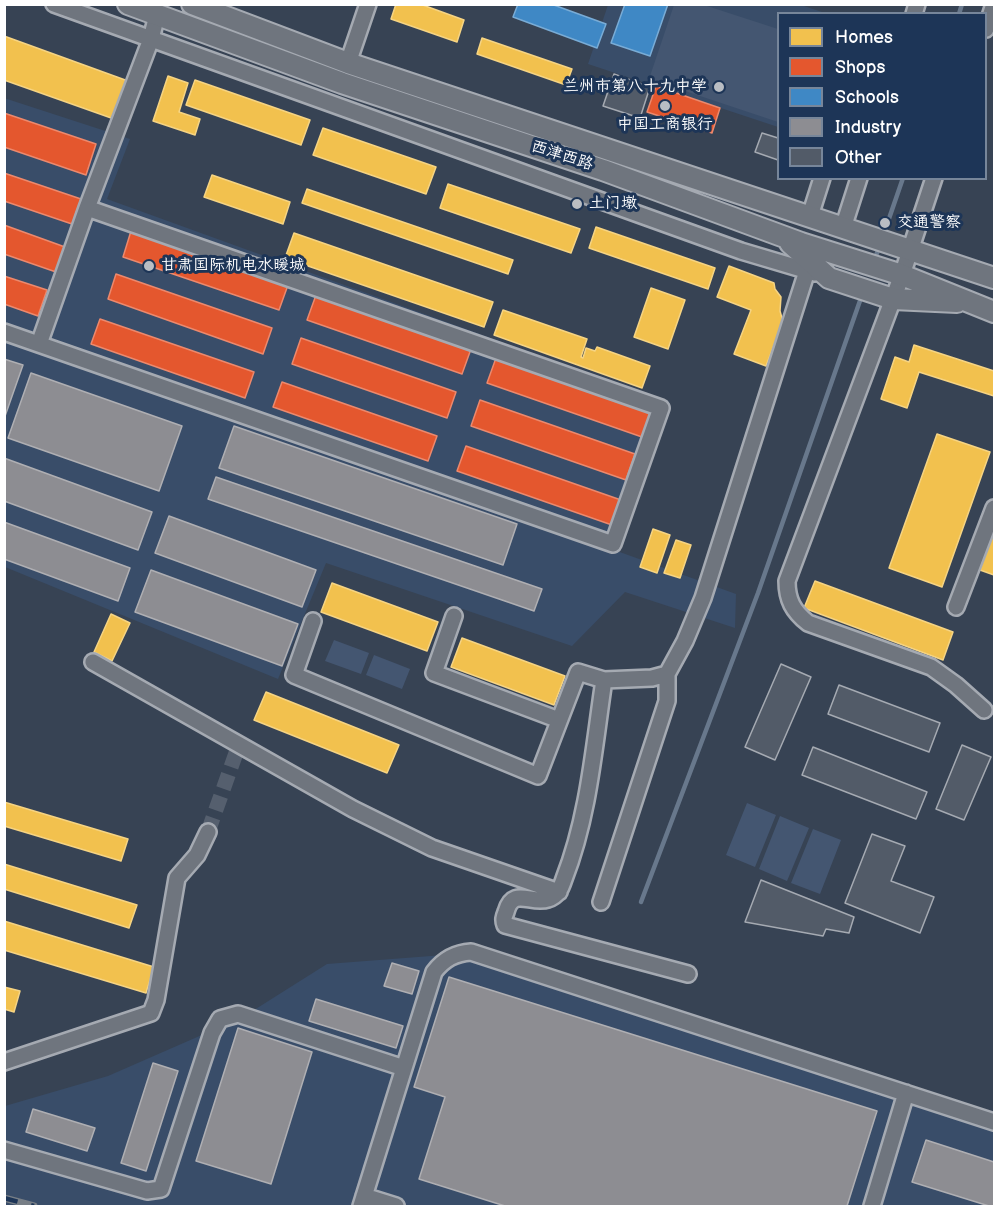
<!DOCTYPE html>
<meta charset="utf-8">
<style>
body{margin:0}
#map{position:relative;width:999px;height:1211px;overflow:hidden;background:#374354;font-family:"Balsamiq Sans",sans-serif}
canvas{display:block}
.frame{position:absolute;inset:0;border:6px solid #fff;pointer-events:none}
.legend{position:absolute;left:777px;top:12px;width:210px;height:168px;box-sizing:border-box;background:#1d3557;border:2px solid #77869a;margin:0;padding:8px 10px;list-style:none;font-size:18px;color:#fff}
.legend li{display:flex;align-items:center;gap:12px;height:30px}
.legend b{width:30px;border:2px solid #77869a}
</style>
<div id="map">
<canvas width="999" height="1211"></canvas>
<div class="frame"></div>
<ul class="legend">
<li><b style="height:16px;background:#f2c14e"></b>Homes</li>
<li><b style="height:16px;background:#e4572e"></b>Shops</li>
<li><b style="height:16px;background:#3f88c5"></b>Schools</li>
<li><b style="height:16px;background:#8d8d92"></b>Industry</li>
<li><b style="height:16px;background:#525b68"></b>Other</li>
</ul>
</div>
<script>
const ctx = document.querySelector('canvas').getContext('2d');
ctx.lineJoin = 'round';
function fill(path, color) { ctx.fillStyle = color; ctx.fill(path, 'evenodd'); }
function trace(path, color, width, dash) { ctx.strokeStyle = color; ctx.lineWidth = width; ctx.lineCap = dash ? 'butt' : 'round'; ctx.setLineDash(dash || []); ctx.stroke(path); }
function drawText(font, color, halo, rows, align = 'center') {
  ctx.font = font + ' "Balsamiq Sans","LXGW WenKai TC",sans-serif'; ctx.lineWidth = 6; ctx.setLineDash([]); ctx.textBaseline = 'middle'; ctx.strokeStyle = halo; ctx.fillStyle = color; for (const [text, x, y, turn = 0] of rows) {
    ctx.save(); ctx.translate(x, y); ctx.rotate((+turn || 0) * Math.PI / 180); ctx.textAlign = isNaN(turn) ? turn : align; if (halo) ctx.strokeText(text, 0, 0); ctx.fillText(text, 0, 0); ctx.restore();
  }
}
fill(new Path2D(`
 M 798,4 L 825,13 L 778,14 L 778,127 L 588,64 L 608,5 Z
 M 4,98 L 130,139 L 107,199 L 670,403 L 617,551 L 736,594 L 735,628 L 625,592 L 572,646 L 326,563 L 278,679 L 5,567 Z
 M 470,943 L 994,1113 L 994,1206 L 5,1206 L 5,1106 L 108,1076 L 243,1017 L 327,964 L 444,955 Z`), '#394d69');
fill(new Path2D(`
 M 674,5 L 704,5 L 778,29 L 778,122 L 649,79 Z
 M 334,640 L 369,653 L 361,674 L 325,661 Z
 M 374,655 L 410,669 L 402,689 L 366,675 Z
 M 747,803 L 776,815 L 755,867 L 726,855 Z
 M 780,816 L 809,828 L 787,881 L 759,869 Z
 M 813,829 L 841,840 L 820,894 L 791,883 Z`), '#445671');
const homes = new Path2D(`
 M 396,4 L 420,4 L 464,20 L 457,42 L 391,19 Z
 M 4,36 L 128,81 L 114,119 L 4,80 Z
 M 482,38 L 572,69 L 566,85 L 477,54 Z
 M 168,76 L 188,83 L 179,112 L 200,119 L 195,135 L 153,121 Z
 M 195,80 L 310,120 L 301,145 L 186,105 Z
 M 323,128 L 436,167 L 426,194 L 313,155 Z
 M 212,175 L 290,202 L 283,224 L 204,197 Z
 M 448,184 L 580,229 L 571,253 L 440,208 Z
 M 307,189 L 513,260 L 508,274 L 302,203 Z
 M 596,227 L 715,268 L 708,289 L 589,248 Z
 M 294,233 L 493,302 L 484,327 L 285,258 Z
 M 729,266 L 774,283 L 775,289 L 781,297 L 780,311 L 783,322 L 766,366 L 734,354 L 751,310 L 717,297 Z
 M 651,288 L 685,300 L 668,349 L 634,337 Z
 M 503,310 L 587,339 L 581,357 L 583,358 L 586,348 L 595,351 L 597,347 L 650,366 L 642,388 L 494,335 Z
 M 914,345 L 994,371 L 994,396 L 919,372 L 907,408 L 881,399 L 895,357 L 909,362 Z
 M 937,434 L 990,452 L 942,587 L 889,568 Z
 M 994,527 L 994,575 L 980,570 Z
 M 653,529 L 670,535 L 657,573 L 640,567 Z
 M 676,540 L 691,545 L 680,578 L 664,573 Z
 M 815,581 L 953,632 L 943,660 L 804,608 Z
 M 332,583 L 438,622 L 427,651 L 321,612 Z
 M 111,614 L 130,623 L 112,661 L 94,652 Z
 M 462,638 L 565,676 L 554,705 L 451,667 Z
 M 266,692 L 399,745 L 387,773 L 254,720 Z
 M 4,802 L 128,839 L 121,861 L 4,826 Z
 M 4,864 L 137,905 L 129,928 L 4,889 Z
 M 4,921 L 154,967 L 146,993 L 4,950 Z
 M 4,987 L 20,991 L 14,1012 L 4,1009 Z`);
fill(homes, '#f2c14e');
trace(homes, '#f6d483', 1.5);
const shops = new Path2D(`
 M 656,86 L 720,108 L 712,133 L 647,112 Z
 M 4,113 L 96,144 L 86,175 L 4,147 Z
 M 4,173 L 81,199 L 72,224 L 4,201 Z
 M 4,225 L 65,247 L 56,272 L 4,254 Z
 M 131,231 L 288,285 L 279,310 L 123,257 Z
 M 116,274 L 272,328 L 263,354 L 108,299 Z
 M 4,276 L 47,290 L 38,316 L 4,304 Z
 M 316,295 L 471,349 L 462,374 L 307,320 Z
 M 100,319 L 254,372 L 245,398 L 91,344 Z
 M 301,338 L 456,392 L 447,418 L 292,364 Z
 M 496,358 L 651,412 L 642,437 L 487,383 Z
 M 282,382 L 437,436 L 428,461 L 273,407 Z
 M 480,400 L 635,454 L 626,480 L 471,426 Z
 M 466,446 L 621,500 L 612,525 L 457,471 Z`);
fill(shops, '#e4572e');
trace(shops, '#ec896d', 1.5);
const schools = new Path2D(`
 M 518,4 L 551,4 L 606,24 L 597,48 L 513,17 Z
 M 625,4 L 668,4 L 650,56 L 611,43 Z`);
fill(schools, '#3f88c5');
trace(schools, '#79acd6', 1.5);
const industry = new Path2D(`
 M 4,359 L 23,365 L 4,419 Z
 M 31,373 L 182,426 L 159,491 L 8,438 Z
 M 234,426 L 517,524 L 503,565 L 219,468 Z
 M 4,458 L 152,512 L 138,550 L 4,501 Z
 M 216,477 L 542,589 L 534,611 L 208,499 Z
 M 169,516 L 316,570 L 302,607 L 155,553 Z
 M 4,522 L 130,568 L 118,601 L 4,559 Z
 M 151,570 L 298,624 L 282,666 L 135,612 Z
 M 392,963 L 419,971 L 412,994 L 384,986 Z
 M 449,977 L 877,1111 L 847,1206 L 505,1206 L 419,1179 L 445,1097 L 414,1087 Z
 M 316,999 L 403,1026 L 396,1048 L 309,1021 Z
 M 238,1028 L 312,1052 L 271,1184 L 196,1161 Z
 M 153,1063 L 178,1071 L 146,1171 L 121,1163 Z
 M 33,1109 L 95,1128 L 87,1151 L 26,1132 Z
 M 926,1140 L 994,1162 L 994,1206 L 989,1206 L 912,1182 Z`);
fill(industry, '#8d8d92');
trace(industry, '#afafb3', 1.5);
trace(new Path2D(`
 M 959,14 L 962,4
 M 883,236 L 903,178
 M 874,262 L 880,244
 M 641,902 L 758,593 L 862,295`), '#68788c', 4.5);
const building = new Path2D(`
 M 614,74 L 650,87 L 640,118 L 603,106 Z
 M 762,133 L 778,138 L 778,160 L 755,152 Z
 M 781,664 L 811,677 L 775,760 L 745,747 Z
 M 839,685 L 940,723 L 929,752 L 828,714 Z
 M 962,745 L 991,757 L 964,820 L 936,809 Z
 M 813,747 L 927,792 L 916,819 L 802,775 Z
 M 872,834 L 905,846 L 891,881 L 934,897 L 920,933 L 845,903 Z
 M 761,880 L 854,917 L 849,933 L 826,929 L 823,936 L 745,922 Z`);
fill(building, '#525b68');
trace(building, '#a5aab2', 1.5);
trace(new Path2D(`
 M 208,832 L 236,753`), '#555f6e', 15, [15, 8]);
const minor = new Path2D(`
 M 54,4 L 741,251 L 815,273
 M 914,14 L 917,4
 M 986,29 L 994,4
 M 348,63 L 368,4
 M 934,178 L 902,275 L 787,581 C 787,600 793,611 808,623 L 931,667 L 956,685 L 984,710
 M 810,216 L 822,178
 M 843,228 L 859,178
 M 4,332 L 613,544 L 661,408 L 87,208
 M 39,344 L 87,208 L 151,39 L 157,15
 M 956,607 L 994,508
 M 454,616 L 434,673 L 559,720
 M 313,621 L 294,675 L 538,776 L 578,672 L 604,680
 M 93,662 L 353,809 L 432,848 L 559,892
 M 601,902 L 667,701 L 667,674
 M 688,974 L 505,925 C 503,920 504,917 506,912 C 513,886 531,905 548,899 C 558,896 561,888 564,879 C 589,815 594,746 604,680 L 652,678 L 667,674 L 685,641 L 703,598 L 807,271
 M 4,1062 L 151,1013 L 156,1000 L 177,878 L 197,855 L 208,832
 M 4,1150 L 147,1191 L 161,1189 L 212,1033 L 220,1019 L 238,1014 L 404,1068
 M 364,1196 L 396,1206
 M 361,1206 L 434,972 C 444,959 455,953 471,952 L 994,1122
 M 872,1206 L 906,1093`);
const major = new Path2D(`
 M 128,4 L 342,83 L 603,170 L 801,243 L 902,275 L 994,312
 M 192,4 L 348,63 L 994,278
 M 790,243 L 829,278 L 893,299 L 957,302`);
trace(minor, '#a5aab2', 20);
trace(major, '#a5aab2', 24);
trace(minor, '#6f757e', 15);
trace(major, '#6f757e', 20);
const rail = new Path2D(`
 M 4,1198 L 34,1206`);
trace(rail, '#777e86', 7);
trace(rail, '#1d3557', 4.5, [14]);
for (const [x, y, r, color] of [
 [719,87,6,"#b9bdc3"],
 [665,106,6,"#b9bdc3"],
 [577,204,6,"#b9bdc3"],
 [885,223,6,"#b9bdc3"],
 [149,266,6,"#b9bdc3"]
]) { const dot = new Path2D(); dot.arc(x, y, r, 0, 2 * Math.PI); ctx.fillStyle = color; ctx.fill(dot); trace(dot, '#1d3557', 2); }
drawText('16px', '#fff', '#1d3557', [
 ["兰州市第八十九中学",707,87,"right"],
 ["中国工商银行",665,125,"center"],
 ["土门墩",589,204],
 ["交通警察",897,223],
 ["甘肃国际机电水暖城",161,266]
], 'left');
drawText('16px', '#fff', '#1d3557', [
 ["西津西路",562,156,18]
]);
</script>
